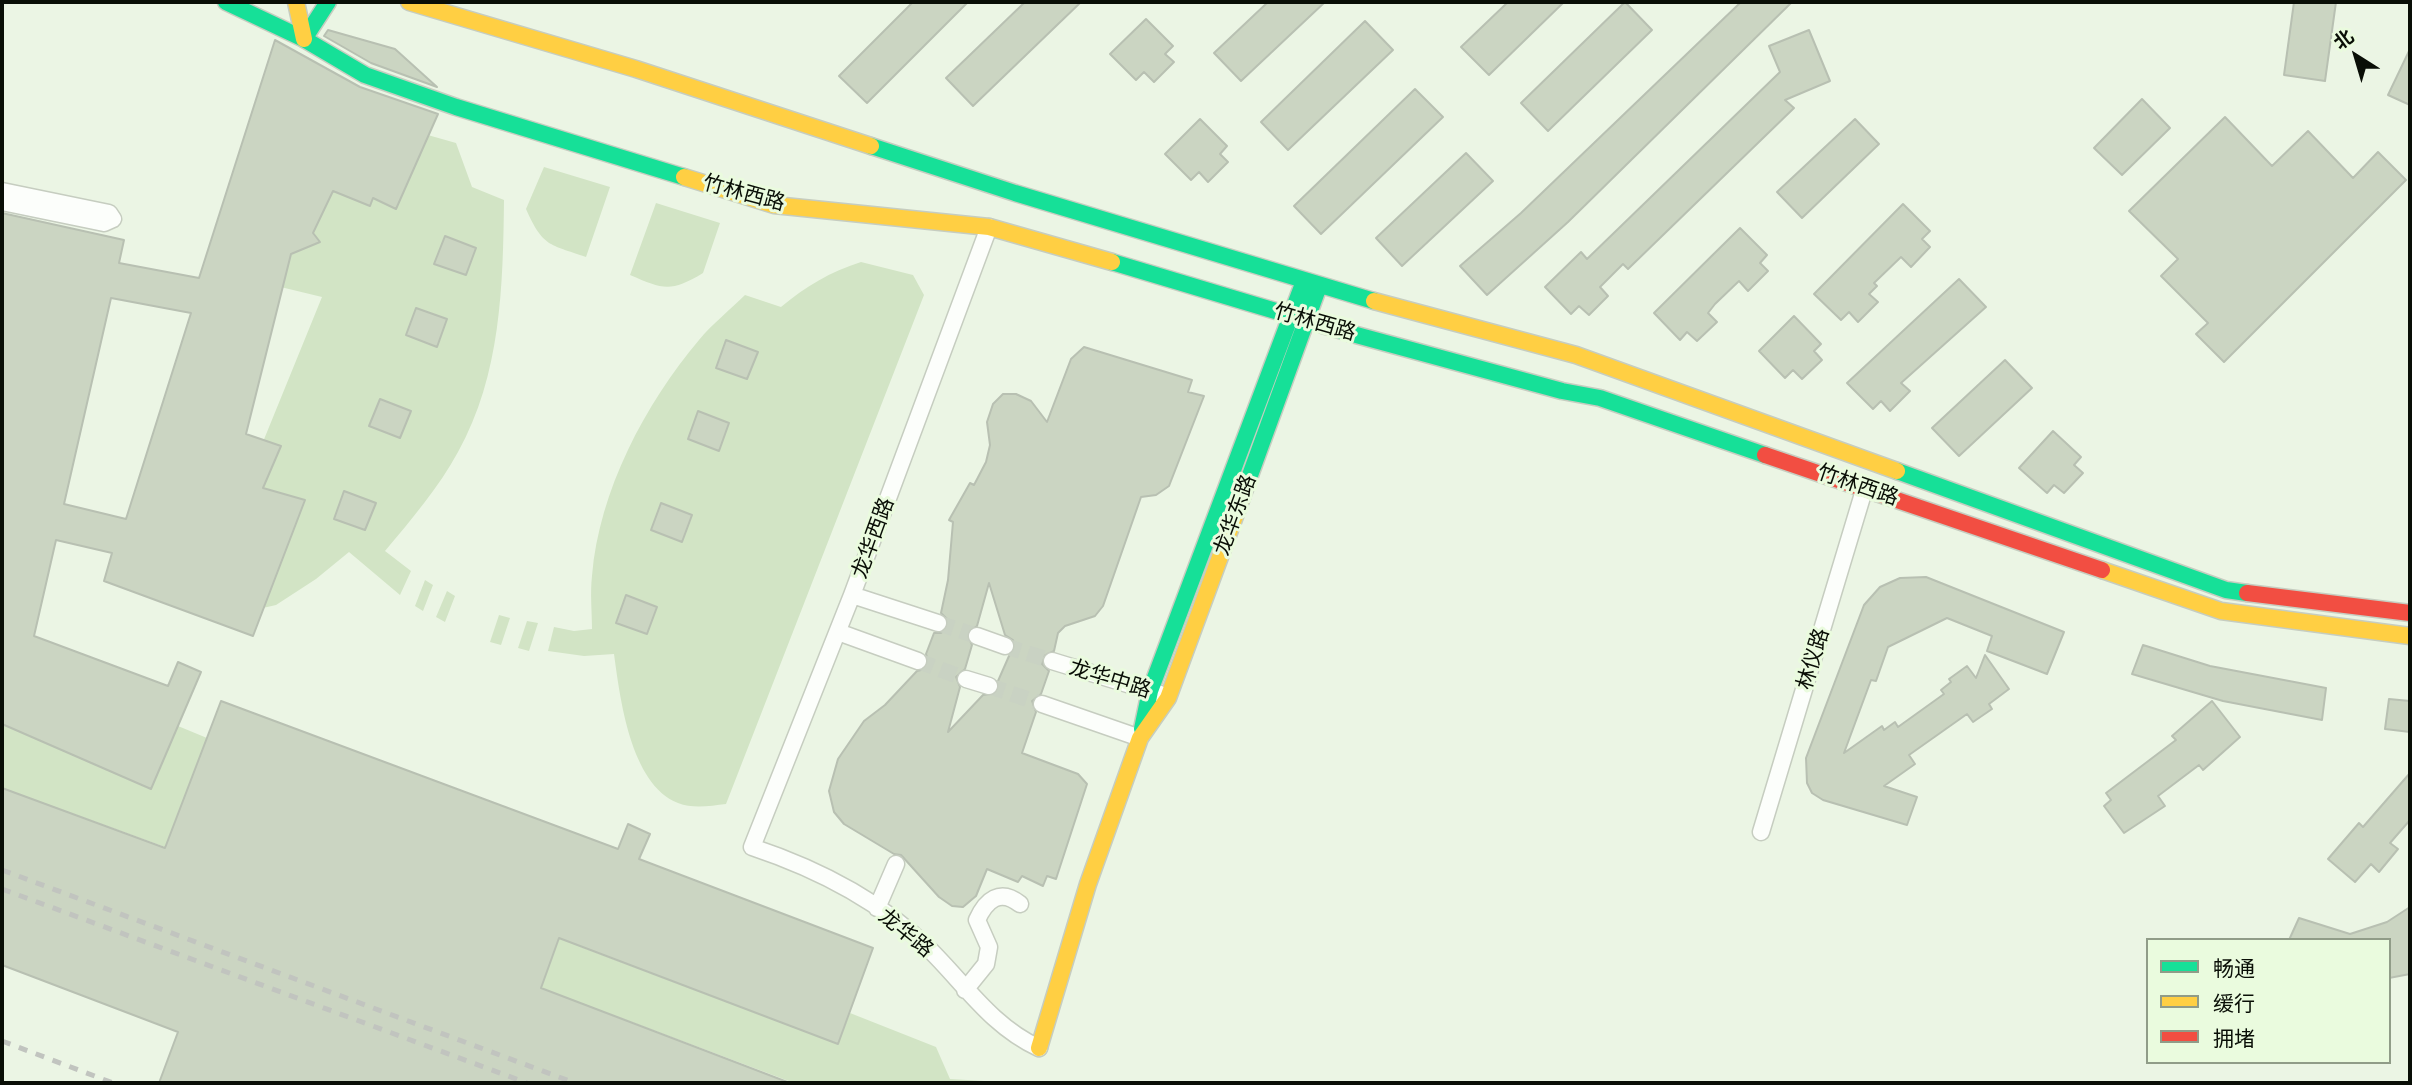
<!DOCTYPE html>
<meta charset="utf-8">
<style>
body{margin:0}
#map{position:relative;width:2412px;height:1085px;overflow:hidden;background:#ebf5e4;font-family:"Golos Text","Noto Sans SC",sans-serif}
canvas{display:block}
.frame{position:absolute;inset:0;border:4px solid #090e06;pointer-events:none}
.legend{position:absolute;left:2146px;top:938px;width:245px;height:126px;box-sizing:border-box;background:#eafbde;border:2px solid #909c88;margin:0;padding:9px 12px;list-style:none;font-size:21px;color:#090e06}
.legend li{display:flex;align-items:center;gap:14px;height:35px}
.legend b{width:35px;border:2px solid #909c88}
.north{position:absolute;left:2321px;top:21px;width:70px;height:70px;-webkit-text-stroke:5px #eafbde;paint-order:stroke;rotate:323deg;font-size:19px;font-weight:700;line-height:28px;text-align:center;color:#090e06}
.north::after{content:'';display:block;margin:auto;width:24px;height:32px;background:#090e06;clip-path:polygon(50% 0,100% 100%,50% 72%,0 100%)}
</style>
<div id="map">
<canvas width="2412" height="1085"></canvas>
<div class="frame"></div>
<ul class="legend">
<li><b style="height:9px;background:#16e098"></b>畅通</li>
<li><b style="height:9px;background:#ffcf43"></b>缓行</li>
<li><b style="height:9px;background:#f24e42"></b>拥堵</li>
</ul>
<div class="north">北</div>
</div>
<script>
const ctx = document.querySelector('canvas').getContext('2d');
ctx.lineJoin = 'round';
function fill(path, color) { ctx.fillStyle = color; ctx.fill(path, 'evenodd'); }
function trace(path, color, width, dash) { ctx.strokeStyle = color; ctx.lineWidth = width; ctx.lineCap = dash ? 'butt' : 'round'; ctx.setLineDash(dash || []); ctx.stroke(path); }
function drawText(font, color, halo, rows, align = 'center') {
  ctx.font = font + ' "Golos Text","Noto Sans SC",sans-serif'; ctx.lineWidth = 6; ctx.setLineDash([]); ctx.textBaseline = 'middle'; ctx.strokeStyle = halo; ctx.fillStyle = color; for (const [text, x, y, turn = 0] of rows) {
    ctx.save(); ctx.translate(x, y); ctx.rotate((+turn || 0) * Math.PI / 180); ctx.textAlign = isNaN(turn) ? turn : align; if (halo) ctx.strokeText(text, 0, 0); ctx.fillText(text, 0, 0); ctx.restore();
  }
}
fill(new Path2D(`
 M 301,99 L 456,143 L 472,187 L 504,200 C 503,286 501,375 458,452 C 439,487 411,520 385,551 L 411,571 L 400,595 L 349,552 L 316,579 L 276,605 L 232,615 L 256,459 L 322,297 L 260,282 Z
 M 544,167 L 610,187 L 586,257 C 549,244 543,247 526,209 Z
 M 656,203 L 720,223 L 703,273 C 670,293 663,289 630,275 Z
 M 861,262 L 913,275 L 924,295 L 726,804 C 710,806 693,809 678,803 C 630,784 620,697 614,654 L 584,656 L 548,651 L 554,627 L 574,631 L 592,629 C 592,612 590,593 592,576 C 599,491 645,404 699,340 C 712,324 730,310 745,295 L 781,307 C 806,286 830,272 861,262 Z
 M 425,580 L 433,585 L 423,611 L 415,606 Z
 M 447,591 L 455,596 L 445,622 L 436,617 Z
 M 499,615 L 510,618 L 501,645 L 490,642 Z
 M 527,621 L 538,623 L 529,651 L 518,648 Z
 M 2,724 L 150,789 L 178,726 L 207,738 L 165,847 L 2,788 Z
 M 578,888 L 581,947 L 838,1044 L 850,1013 L 936,1047 L 950,1079 L 1019,1083 L 794,1083 L 541,988 Z`), '#d2e4c5');
const building = new Path2D(`
 M 913,2 L 968,2 L 867,103 L 839,76 Z
 M 1025,2 L 1081,2 L 973,106 L 946,78 Z
 M 1268,2 L 1325,2 L 1241,81 L 1214,53 Z
 M 1508,2 L 1564,2 L 1489,75 L 1461,47 Z
 M 1625,2 L 1652,30 L 1548,131 L 1521,103 Z
 M 1741,2 L 1792,2 L 1568,222 L 1487,295 L 1460,266 L 1521,213 Z
 M 2294,2 L 2336,2 L 2325,81 L 2284,75 Z
 M 1146,19 L 1173,46 L 1165,54 L 1174,62 L 1154,82 L 1144,72 L 1136,80 L 1110,54 Z
 M 1365,21 L 1393,50 L 1288,150 L 1261,122 Z
 M 328,30 L 395,49 L 437,87 L 371,63 L 324,36 Z
 M 1809,30 L 1830,81 L 1785,100 L 1794,108 L 1628,269 L 1623,264 L 1600,287 L 1608,296 L 1589,315 L 1579,306 L 1571,314 L 1545,287 L 1581,252 L 1587,259 L 1780,72 L 1769,46 Z
 M 275,40 L 360,87 L 438,114 L 396,209 L 373,198 L 370,206 L 333,191 L 313,233 L 320,242 L 291,254 L 246,434 L 281,446 L 263,488 L 305,500 L 253,636 L 104,581 L 112,553 L 56,540 L 34,636 L 168,686 L 178,662 L 201,672 L 151,789 L 2,724 L 2,213 L 124,240 L 119,263 L 199,278 ZM 111,298 L 191,313 L 126,519 L 64,504 Z
 M 2410,49 L 2410,105 L 2388,95 Z
 M 1415,89 L 1443,117 L 1321,234 L 1294,206 Z
 M 2142,99 L 2170,128 L 2122,175 L 2094,148 Z
 M 2225,117 L 2272,166 L 2308,131 L 2353,178 L 2378,152 L 2406,180 L 2224,362 L 2196,334 L 2208,323 L 2161,276 L 2178,259 L 2129,211 Z
 M 1200,119 L 1227,146 L 1220,154 L 1228,162 L 1208,182 L 1199,172 L 1191,180 L 1165,154 Z
 M 1855,119 L 1879,144 L 1802,218 L 1777,192 Z
 M 1466,153 L 1493,181 L 1402,266 L 1376,238 Z
 M 1903,204 L 1930,231 L 1922,239 L 1930,247 L 1911,267 L 1901,257 L 1874,283 L 1877,286 L 1869,294 L 1878,302 L 1858,322 L 1849,312 L 1841,320 L 1814,294 Z
 M 1740,228 L 1767,255 L 1760,263 L 1768,271 L 1748,291 L 1739,281 L 1715,304 L 1708,313 L 1717,322 L 1697,341 L 1687,332 L 1680,340 L 1654,313 Z
 M 445,236 L 476,248 L 466,275 L 434,264 Z
 M 1959,279 L 1986,307 L 1901,383 L 1910,391 L 1890,411 L 1881,401 L 1873,409 L 1847,383 Z
 M 416,308 L 447,319 L 437,347 L 406,335 Z
 M 1794,316 L 1821,344 L 1814,351 L 1822,360 L 1802,379 L 1793,370 L 1785,378 L 1759,351 Z
 M 726,340 L 758,352 L 747,379 L 716,368 Z
 M 1084,347 L 1192,380 L 1188,392 L 1204,396 L 1169,486 L 1156,495 L 1141,497 L 1103,606 L 1095,616 L 1065,626 L 1058,633 L 1054,651 L 1042,657 L 1042,664 L 1049,671 L 1041,694 L 1032,701 L 1036,712 L 1022,753 L 1078,774 L 1087,784 L 1056,879 L 1047,876 L 1043,886 L 1022,876 L 1018,882 L 987,869 L 976,896 L 963,907 L 952,906 L 939,897 L 901,855 L 894,854 L 844,824 L 834,812 L 829,791 L 838,759 L 864,721 L 885,705 L 917,671 L 925,669 L 928,660 L 926,654 L 934,633 L 941,633 L 948,627 L 948,620 L 941,613 L 948,580 L 953,522 L 949,520 L 970,483 L 974,485 L 986,462 L 990,445 L 987,422 L 993,404 L 1003,394 L 1016,394 L 1031,401 L 1047,422 L 1071,359 ZM 989,583 L 1005,635 L 1013,640 L 1015,649 L 1009,656 L 998,681 L 997,693 L 983,695 L 948,732 L 960,687 L 956,677 L 965,669 L 972,645 L 967,633 L 977,626 Z
 M 2005,360 L 2032,388 L 1959,456 L 1932,428 Z
 M 380,399 L 411,411 L 400,438 L 369,426 Z
 M 698,411 L 729,423 L 719,451 L 688,439 Z
 M 2053,431 L 2081,457 L 2074,465 L 2083,473 L 2064,493 L 2054,485 L 2047,493 L 2019,468 Z
 M 344,491 L 376,503 L 365,530 L 334,519 Z
 M 661,503 L 692,515 L 682,542 L 651,530 Z
 M 1926,577 L 2064,632 L 2047,674 L 1987,651 L 1992,636 L 1947,618 L 1888,647 L 1876,681 L 1871,680 L 1844,753 L 1882,726 L 1884,730 L 1895,722 L 1898,727 L 1944,694 L 1941,690 L 1951,682 L 1949,679 L 1967,666 L 1976,678 L 1985,655 L 2009,689 L 1989,704 L 1992,709 L 1973,722 L 1967,714 L 1909,755 L 1915,764 L 1884,786 L 1917,797 L 1907,825 L 1823,800 L 1812,793 L 1807,783 L 1806,758 L 1864,605 L 1880,587 L 1900,578 Z
 M 626,595 L 657,607 L 647,634 L 616,623 Z
 M 2143,645 L 2210,666 L 2326,688 L 2322,720 L 2223,701 L 2132,674 Z
 M 2389,699 L 2410,701 L 2410,732 L 2385,729 Z
 M 221,701 L 618,849 L 628,824 L 650,834 L 639,859 L 873,948 L 838,1044 L 559,938 L 541,988 L 790,1083 L 159,1083 L 178,1032 L 2,965 L 2,788 L 165,848 Z
 M 2212,701 L 2240,737 L 2203,770 L 2199,765 L 2158,796 L 2165,806 L 2124,833 L 2104,806 L 2111,800 L 2106,793 L 2176,740 L 2172,736 Z
 M 2410,773 L 2410,820 L 2390,843 L 2398,849 L 2379,872 L 2371,864 L 2355,882 L 2328,859 L 2359,823 L 2363,827 Z
 M 2410,907 L 2410,974 L 2389,978 L 2389,940 L 2289,940 L 2299,918 L 2350,934 L 2387,922 Z`);
fill(building, '#cbd5c2');
trace(building, '#b8c0b2', 2);
trace(new Path2D(`
 M 938,623 L 977,636
 M 1005,646 L 1052,661
 M 918,661 L 966,679
 M 989,686 L 1042,704`), '#c9d2c3', 16, [16, 8]);
const street = new Path2D(`
 M 2,191 L 109,213 L 113,219 L 104,223 L 2,202
 M 989,227 L 852,595 L 752,847 C 815,868 880,901 928,948 C 964,983 991,1026 1039,1048
 M 852,595 L 938,623
 M 838,632 L 918,661
 M 977,636 L 1005,646
 M 1052,661 L 1160,694
 M 966,679 L 989,686
 M 1042,704 L 1140,738
 M 1761,832 L 1865,487
 M 877,908 L 896,864
 M 965,990 L 986,964 L 989,947 L 977,920 C 986,900 1000,888 1020,904`);
const fast = new Path2D(`
 M 226,2 L 304,39 L 365,75 L 456,107 L 684,177
 M 304,39 L 328,2
 M 871,146 L 1015,193 L 1374,301
 M 1112,262 L 1349,333 L 1562,391 L 1600,398 L 1765,455
 M 1897,471 L 2226,590 L 2247,593
 M 1241,500 L 1319,286
 M 1142,729 L 1150,691 L 1304,281`);
const slow = new Path2D(`
 M 296,2 L 304,39
 M 409,2 L 636,69 L 871,146
 M 684,177 L 774,205 L 989,227 L 1112,262
 M 1374,301 L 1576,355 L 1897,471
 M 2102,570 L 2221,611 L 2410,636
 M 1039,1048 L 1088,884 L 1140,738 L 1168,698 L 1241,500`);
const jam = new Path2D(`
 M 1765,455 L 2102,570
 M 2247,593 L 2410,613`);
trace(street, '#c6cdc0', 19);
trace(fast, '#c6cdc0', 19);
trace(slow, '#c6cdc0', 19);
trace(jam, '#c6cdc0', 19);
trace(street, '#fcfefb', 16);
trace(fast, '#16e098', 16);
trace(slow, '#ffcf43', 16);
trace(jam, '#f24e42', 16);
trace(new Path2D(`
 M 2,870 L 575,1083
 M 2,889 L 527,1083
 M 2,1041 L 113,1083`), '#c1c4bf', 5, [9, 9]);
drawText('21px', '#090e06', '#eafbde', [
 ["竹林西路",744,193,15],
 ["竹林西路",1315,322,16],
 ["竹林西路",1858,485,19],
 ["龙华东路",1235,515,-70],
 ["龙华西路",873,538,-70],
 ["林仪路",1813,659,-73],
 ["龙华中路",1110,679,17],
 ["龙华路",906,933,39]
]);
</script>
